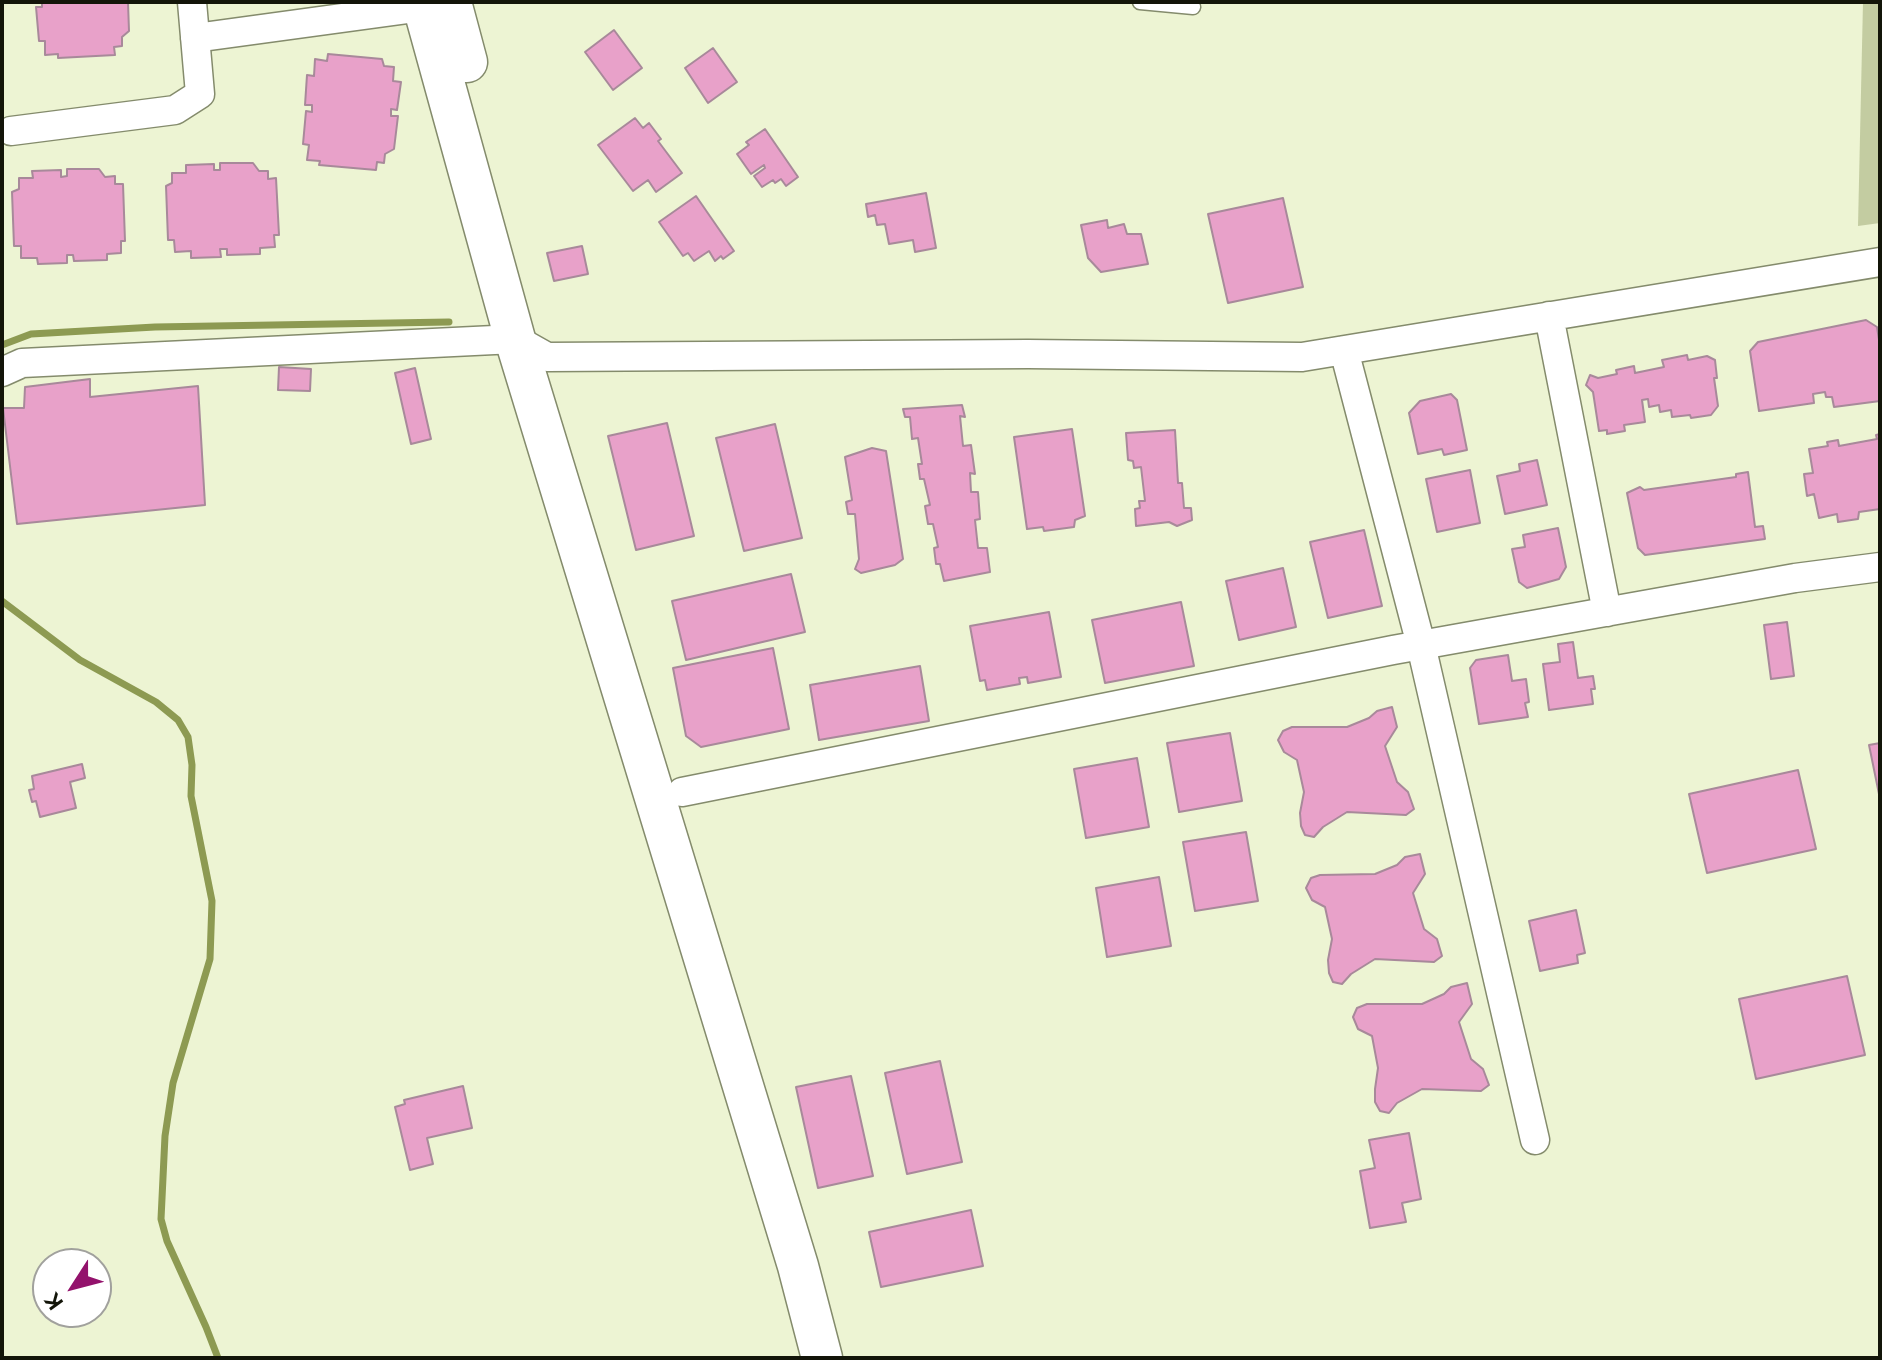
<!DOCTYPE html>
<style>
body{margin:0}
#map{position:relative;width:1882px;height:1360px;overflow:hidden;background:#edf4d3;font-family:Figtree,sans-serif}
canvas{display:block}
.frame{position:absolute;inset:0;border:4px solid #131509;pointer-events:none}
.north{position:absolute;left:32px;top:1248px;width:80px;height:80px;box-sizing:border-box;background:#fff;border:2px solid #a1a19d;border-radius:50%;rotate:234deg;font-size:22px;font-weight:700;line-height:32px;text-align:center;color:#131509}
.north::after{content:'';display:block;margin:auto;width:28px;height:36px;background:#93126c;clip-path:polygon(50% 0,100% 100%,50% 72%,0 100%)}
</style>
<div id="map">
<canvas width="1882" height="1360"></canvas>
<div class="frame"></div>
<div class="north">K</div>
</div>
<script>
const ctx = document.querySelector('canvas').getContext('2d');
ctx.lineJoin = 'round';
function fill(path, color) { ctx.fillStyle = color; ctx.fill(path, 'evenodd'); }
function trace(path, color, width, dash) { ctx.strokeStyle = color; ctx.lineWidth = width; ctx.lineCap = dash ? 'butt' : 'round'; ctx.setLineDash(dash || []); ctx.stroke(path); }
fill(new Path2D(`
 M 1863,2 L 1880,2 L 1880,223 L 1858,226 Z`), '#c3cca1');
trace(new Path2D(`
 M 2,345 L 31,334 L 155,327 L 449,322
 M 2,601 L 80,660 L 156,702 L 178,720 L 188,737 L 192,765 L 191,796 L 212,901 L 210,959 L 173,1083 L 165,1136 L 161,1219 L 167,1241 L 206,1327 L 218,1358`), '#8d9a52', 7);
const building = new Path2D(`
 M 42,2 L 128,2 L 129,31 L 122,37 L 122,46 L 114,47 L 115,55 L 58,58 L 58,54 L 45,55 L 45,41 L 39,41 L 36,7 L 42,7 Z
 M 614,30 L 642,68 L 613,90 L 585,52 Z
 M 713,48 L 737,82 L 708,103 L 685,68 Z
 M 328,54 L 382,59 L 384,66 L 394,67 L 393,81 L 401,82 L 397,110 L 391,109 L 391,116 L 398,116 L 394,149 L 385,154 L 384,163 L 377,162 L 376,170 L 319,165 L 320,161 L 307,160 L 309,145 L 303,144 L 306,111 L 312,112 L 312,105 L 305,105 L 307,75 L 314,76 L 315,59 L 327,61 Z
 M 635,118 L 643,128 L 649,123 L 661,139 L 658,141 L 682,173 L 656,192 L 648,180 L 633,191 L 598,145 Z
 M 765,129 L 798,177 L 786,186 L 781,179 L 775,183 L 773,180 L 762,187 L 754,176 L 765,168 L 764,165 L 751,174 L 737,154 L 749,145 L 746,142 Z
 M 220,163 L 253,163 L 259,171 L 268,171 L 268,179 L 276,178 L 279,235 L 274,235 L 275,247 L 260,248 L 260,254 L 227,255 L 227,249 L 220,249 L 221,257 L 191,258 L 191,251 L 175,252 L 174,240 L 168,240 L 166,186 L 172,183 L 172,173 L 186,173 L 186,165 L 214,164 L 214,170 L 220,170 Z
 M 67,169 L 99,169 L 105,177 L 115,176 L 115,184 L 123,184 L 125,241 L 121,241 L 121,253 L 107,254 L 107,260 L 74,261 L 73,255 L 67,255 L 67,263 L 38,264 L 37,258 L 21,258 L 21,246 L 14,246 L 12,192 L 19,189 L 19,178 L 33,178 L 32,171 L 61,170 L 61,177 L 67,176 Z
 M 926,193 L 936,248 L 915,252 L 913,240 L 889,244 L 885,224 L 877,225 L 875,215 L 868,217 L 866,204 Z
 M 696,196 L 734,251 L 723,259 L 721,256 L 715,261 L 709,251 L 694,261 L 688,253 L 683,256 L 659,222 Z
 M 1283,198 L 1303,287 L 1228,303 L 1208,214 Z
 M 1107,220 L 1108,228 L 1124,224 L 1127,234 L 1141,234 L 1148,264 L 1101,272 L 1088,258 L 1081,225 Z
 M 582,246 L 588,274 L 554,281 L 547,253 Z
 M 1866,320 L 1877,327 L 1880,346 L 1880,401 L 1834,407 L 1832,397 L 1826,397 L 1825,392 L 1813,394 L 1814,403 L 1759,411 L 1750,351 L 1758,342 Z
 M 1687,355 L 1688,360 L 1707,356 L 1715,360 L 1717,378 L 1714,378 L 1718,406 L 1711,415 L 1691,418 L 1690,415 L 1672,417 L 1671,410 L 1660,412 L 1659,405 L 1649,407 L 1648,399 L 1642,400 L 1645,422 L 1624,425 L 1625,431 L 1607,434 L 1607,430 L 1599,431 L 1593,392 L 1586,385 L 1590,375 L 1598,378 L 1617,374 L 1616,370 L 1634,366 L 1635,373 L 1664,367 L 1662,360 Z
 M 279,367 L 311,369 L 310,391 L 278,390 Z
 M 415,368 L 431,439 L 411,444 L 395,373 Z
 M 90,379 L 90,397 L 198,386 L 205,505 L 17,524 L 3,408 L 24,408 L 25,387 Z
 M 1451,394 L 1457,400 L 1467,450 L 1444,455 L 1442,449 L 1418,454 L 1409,413 L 1420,401 Z
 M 962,405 L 965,417 L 960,416 L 963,446 L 971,445 L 975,474 L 970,473 L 971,492 L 978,492 L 980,519 L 975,520 L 978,548 L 987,548 L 990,572 L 944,581 L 940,564 L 936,564 L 934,548 L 938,547 L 933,524 L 928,524 L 925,506 L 930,505 L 924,479 L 920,479 L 918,464 L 922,464 L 918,438 L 912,439 L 910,417 L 905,417 L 903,409 Z
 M 667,423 L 694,536 L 636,550 L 608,436 Z
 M 775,424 L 802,538 L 744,551 L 716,438 Z
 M 1072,429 L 1085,516 L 1075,520 L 1074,527 L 1044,531 L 1043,527 L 1027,529 L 1014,437 Z
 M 1175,430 L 1178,483 L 1182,483 L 1184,508 L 1191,508 L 1192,520 L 1177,526 L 1169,522 L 1136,526 L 1135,509 L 1140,508 L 1139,501 L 1145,501 L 1141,467 L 1134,468 L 1133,461 L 1128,460 L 1126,433 Z
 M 1880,434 L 1880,509 L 1859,512 L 1858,519 L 1838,522 L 1837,514 L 1819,518 L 1814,494 L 1807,496 L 1804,474 L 1813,473 L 1809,449 L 1828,446 L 1827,442 L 1838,440 L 1839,446 L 1877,439 L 1876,435 Z
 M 872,448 L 886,451 L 903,559 L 895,565 L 861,573 L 855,569 L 859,559 L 855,514 L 848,514 L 846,502 L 852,500 L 845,457 Z
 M 1537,460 L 1547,505 L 1505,514 L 1497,476 L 1520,471 L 1519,464 Z
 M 1470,470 L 1480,523 L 1437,532 L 1426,479 Z
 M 1748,472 L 1755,527 L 1763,526 L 1765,539 L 1645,555 L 1638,548 L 1627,493 L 1640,487 L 1644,490 L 1736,477 L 1736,474 Z
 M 1558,528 L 1566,567 L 1559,579 L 1527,588 L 1519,582 L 1512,549 L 1525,547 L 1523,535 Z
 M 1364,530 L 1382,606 L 1328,618 L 1310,542 Z
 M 1283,568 L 1296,627 L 1239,640 L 1226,581 Z
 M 791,574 L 805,632 L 686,660 L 672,601 Z
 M 1181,602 L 1194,666 L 1105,683 L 1092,620 Z
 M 1049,612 L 1061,677 L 1028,683 L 1027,677 L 1019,678 L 1020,684 L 987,690 L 985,680 L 980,681 L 970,626 Z
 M 1787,622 L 1794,676 L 1771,679 L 1764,625 Z
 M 1573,642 L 1578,678 L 1593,676 L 1595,689 L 1591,689 L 1593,704 L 1549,710 L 1543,664 L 1560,662 L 1558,644 Z
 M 773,648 L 789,729 L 701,747 L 686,736 L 673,668 Z
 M 1508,655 L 1512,681 L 1526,679 L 1529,702 L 1525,703 L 1528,717 L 1479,724 L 1470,668 L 1476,660 Z
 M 920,666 L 929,721 L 819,740 L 810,685 Z
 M 1392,707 L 1397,727 L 1385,746 L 1397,782 L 1408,792 L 1414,809 L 1406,815 L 1347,812 L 1323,827 L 1314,837 L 1305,835 L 1301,826 L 1300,813 L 1304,792 L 1297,760 L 1284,752 L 1278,740 L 1283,731 L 1292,727 L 1347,727 L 1369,718 L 1377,711 Z
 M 1230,733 L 1242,801 L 1179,812 L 1167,743 Z
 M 1880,743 L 1880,799 L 1869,745 Z
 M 1137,758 L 1149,827 L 1086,838 L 1074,769 Z
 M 82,764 L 85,778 L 70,782 L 76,808 L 40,817 L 36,801 L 32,802 L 29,790 L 34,789 L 32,776 Z
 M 1798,770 L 1816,849 L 1707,873 L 1689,794 Z
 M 1246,832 L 1258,901 L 1195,911 L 1183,842 Z
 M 1420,854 L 1425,874 L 1413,893 L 1424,929 L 1437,939 L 1442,956 L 1434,962 L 1375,959 L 1351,974 L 1342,984 L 1333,982 L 1329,973 L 1328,960 L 1332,939 L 1325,907 L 1312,900 L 1306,888 L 1311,878 L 1320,875 L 1375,874 L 1397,865 L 1405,857 Z
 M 1159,877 L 1171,946 L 1107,957 L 1096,888 Z
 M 1576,910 L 1585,953 L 1577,955 L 1578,963 L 1540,971 L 1529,921 Z
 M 1847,976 L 1865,1055 L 1756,1079 L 1739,999 Z
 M 1467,983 L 1472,1004 L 1459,1022 L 1471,1059 L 1483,1069 L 1489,1085 L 1481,1091 L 1422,1089 L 1397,1103 L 1389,1113 L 1380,1111 L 1375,1102 L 1375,1089 L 1378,1068 L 1372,1036 L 1358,1029 L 1353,1017 L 1357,1008 L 1367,1004 L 1422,1004 L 1444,994 L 1451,987 Z
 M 940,1061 L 962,1162 L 907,1174 L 885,1073 Z
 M 851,1076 L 873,1176 L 818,1188 L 796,1087 Z
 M 463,1086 L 472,1128 L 427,1138 L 433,1164 L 410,1170 L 395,1107 L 405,1104 L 404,1100 Z
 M 1409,1133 L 1421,1199 L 1402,1203 L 1406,1222 L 1370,1228 L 1360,1171 L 1375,1168 L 1369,1140 Z
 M 971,1210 L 983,1266 L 881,1287 L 869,1232 Z`);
fill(building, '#e8a1c9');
trace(building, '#a8899a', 2);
const lane = new Path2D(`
 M 1140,2 L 1193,7`);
const street = new Path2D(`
 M 195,38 L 423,7
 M 11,131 L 175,110 L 200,94 L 192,2
 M 1549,316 L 1607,612
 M 1344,350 L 1421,645 L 1535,1140
 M 2,372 L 22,363 L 515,339 L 547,357 L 1028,354 L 1302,357 L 1880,262
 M 682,792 L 1393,650 L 1795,578 L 1880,567`);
const secondary = new Path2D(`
 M 422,2 L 515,339 L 798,1266 L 822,1358
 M 451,2 L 467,62`);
trace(lane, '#848b6c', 17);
trace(street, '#848b6c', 31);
trace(secondary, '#848b6c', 43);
trace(lane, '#fff', 14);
trace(street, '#fff', 28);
trace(secondary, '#fff', 40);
</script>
